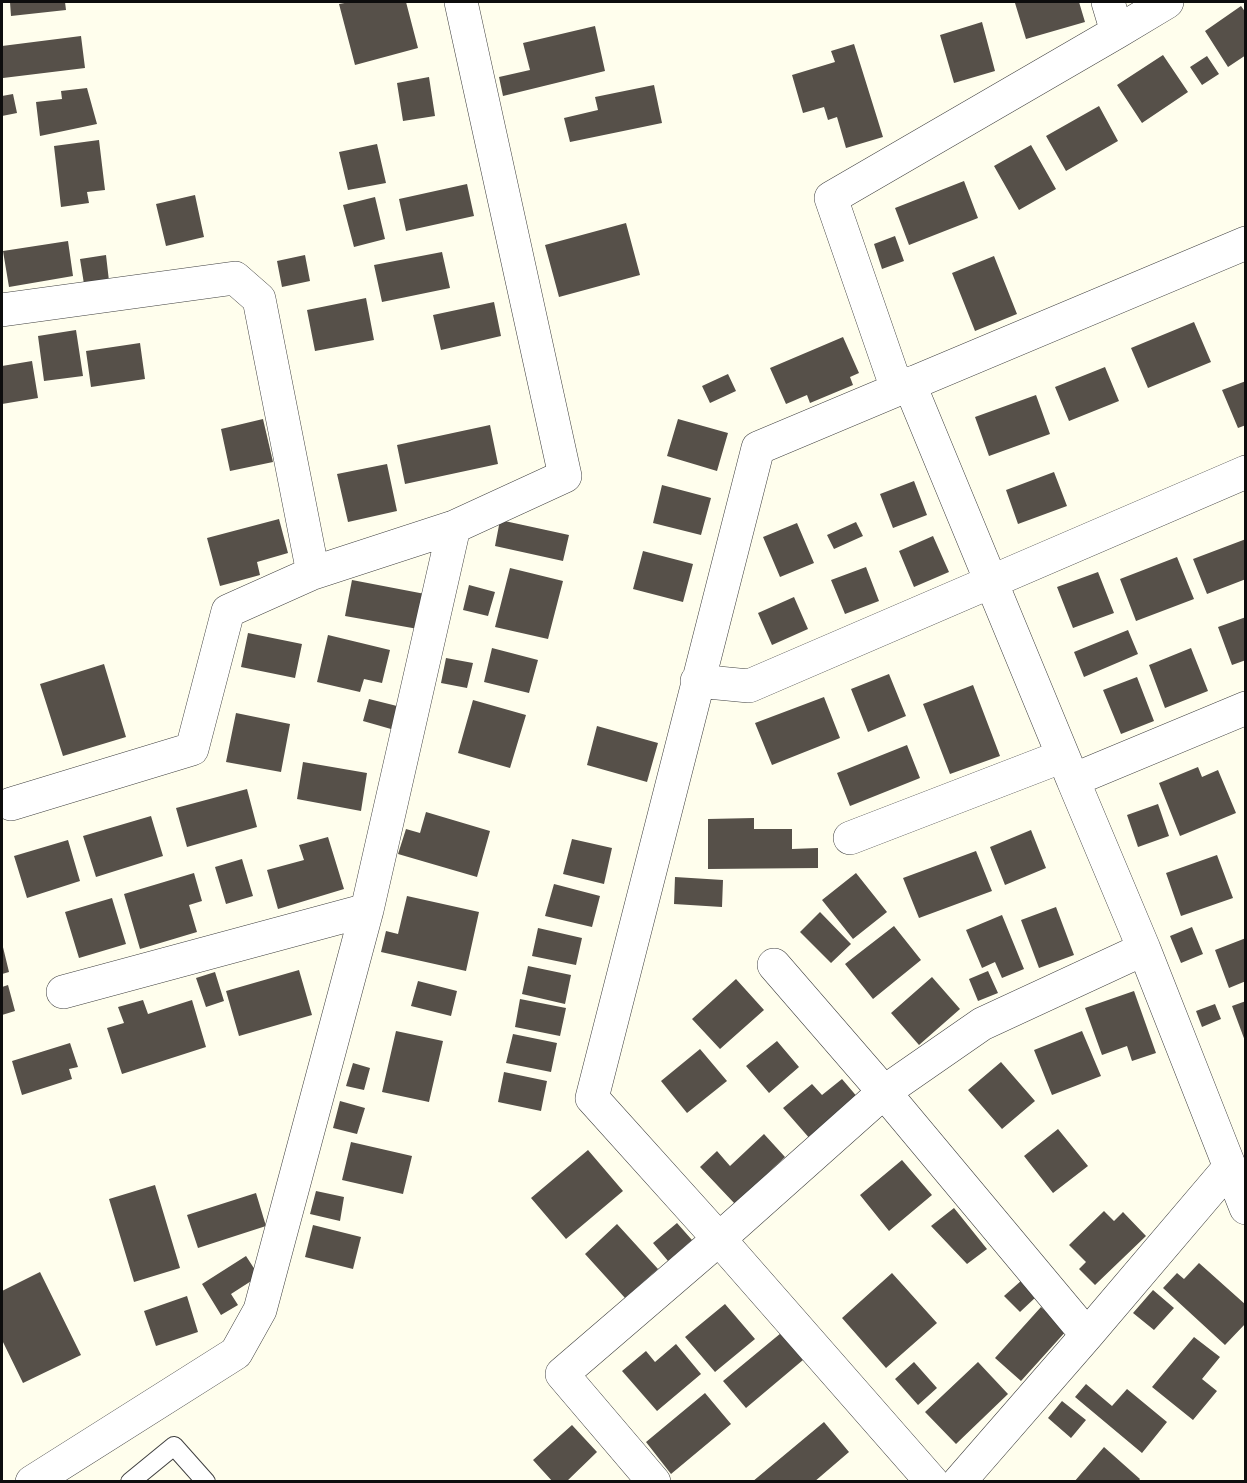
<!DOCTYPE html>
<style>
body{margin:0}
#map{position:relative;width:1247px;height:1483px;overflow:hidden;background:#fffeed;font-family:Lora,serif}
canvas{display:block}
.frame{position:absolute;inset:0;border:3px solid #0d0d0d;pointer-events:none}
</style>
<div id="map">
<canvas width="1247" height="1483"></canvas>
<div class="frame"></div>
</div>
<script>
const ctx = document.querySelector('canvas').getContext('2d');
ctx.lineJoin = 'round';
function fill(path, color) { ctx.fillStyle = color; ctx.fill(path, 'evenodd'); }
function trace(path, color, width, dash) { ctx.strokeStyle = color; ctx.lineWidth = width; ctx.lineCap = dash ? 'butt' : 'round'; ctx.setLineDash(dash || []); ctx.stroke(path); }
fill(new Path2D(`
 M 10,2 L 65,2 L 66,10 L 11,16 Z
 M 350,2 L 406,2 L 418,48 L 355,65 L 339,4 Z
 M 1020,2 L 1079,2 L 1085,22 L 1026,39 L 1015,3 Z
 M 1241,6 L 1246,13 L 1246,55 L 1228,67 L 1205,31 Z
 M 982,22 L 995,71 L 954,83 L 940,35 Z
 M 595,26 L 605,71 L 503,96 L 499,77 L 530,70 L 523,43 Z
 M 81,36 L 85,68 L 3,78 L 2,46 Z
 M 854,44 L 883,137 L 846,148 L 837,117 L 828,120 L 824,107 L 803,113 L 792,75 L 835,62 L 831,51 Z
 M 1163,55 L 1188,92 L 1142,123 L 1117,85 Z
 M 1207,56 L 1219,74 L 1202,85 L 1190,67 Z
 M 429,77 L 435,116 L 403,121 L 397,83 Z
 M 654,85 L 662,123 L 570,142 L 564,118 L 598,110 L 595,97 Z
 M 87,88 L 97,124 L 40,136 L 36,102 L 62,99 L 61,91 Z
 M 13,94 L 17,113 L 2,116 L 2,96 Z
 M 1099,106 L 1118,141 L 1066,171 L 1046,136 Z
 M 99,140 L 105,190 L 87,192 L 89,203 L 61,207 L 54,146 Z
 M 377,144 L 386,183 L 348,190 L 339,152 Z
 M 1031,145 L 1056,189 L 1019,210 L 994,166 Z
 M 964,181 L 978,218 L 909,245 L 895,208 Z
 M 467,184 L 474,216 L 406,231 L 399,199 Z
 M 195,195 L 204,237 L 166,246 L 156,204 Z
 M 375,197 L 385,239 L 354,247 L 343,205 Z
 M 626,223 L 640,275 L 559,297 L 545,245 Z
 M 895,236 L 904,261 L 882,269 L 874,244 Z
 M 68,241 L 73,276 L 9,287 L 3,251 Z
 M 442,252 L 450,288 L 382,302 L 374,265 Z
 M 106,255 L 109,281 L 84,284 L 80,259 Z
 M 305,255 L 310,281 L 282,287 L 277,261 Z
 M 994,256 L 1017,314 L 975,331 L 952,273 Z
 M 366,298 L 374,340 L 315,351 L 307,310 Z
 M 494,302 L 501,336 L 441,350 L 433,315 Z
 M 1194,322 L 1211,362 L 1148,388 L 1131,348 Z
 M 76,330 L 83,376 L 44,381 L 38,336 Z
 M 843,337 L 859,373 L 850,377 L 853,385 L 810,403 L 807,395 L 786,404 L 770,368 Z
 M 140,343 L 145,379 L 91,387 L 86,351 Z
 M 32,361 L 38,398 L 2,404 L 2,366 Z
 M 1105,367 L 1119,401 L 1069,421 L 1055,387 Z
 M 728,374 L 736,391 L 710,403 L 702,386 Z
 M 1246,381 L 1246,425 L 1238,428 L 1222,390 Z
 M 1036,395 L 1050,434 L 989,456 L 975,417 Z
 M 263,419 L 273,462 L 230,471 L 221,429 Z
 M 678,419 L 728,433 L 717,471 L 667,456 Z
 M 490,425 L 498,464 L 405,484 L 397,445 Z
 M 387,464 L 397,511 L 348,522 L 337,474 Z
 M 1054,472 L 1067,506 L 1018,524 L 1006,490 Z
 M 914,481 L 927,515 L 893,528 L 880,494 Z
 M 662,485 L 711,498 L 701,535 L 653,523 Z
 M 279,519 L 288,553 L 257,562 L 260,575 L 220,586 L 207,538 Z
 M 500,520 L 569,535 L 563,561 L 495,546 Z
 M 856,522 L 863,536 L 834,549 L 827,535 Z
 M 797,523 L 814,563 L 780,577 L 763,537 Z
 M 933,536 L 949,572 L 914,587 L 899,551 Z
 M 1246,539 L 1246,579 L 1207,594 L 1193,559 Z
 M 643,551 L 693,564 L 683,602 L 633,589 Z
 M 1177,557 L 1194,599 L 1136,621 L 1120,579 Z
 M 866,567 L 879,601 L 845,614 L 831,580 Z
 M 510,568 L 563,581 L 548,639 L 495,627 Z
 M 1098,572 L 1114,613 L 1073,628 L 1057,587 Z
 M 352,580 L 425,594 L 418,629 L 345,616 Z
 M 469,585 L 495,592 L 488,616 L 463,610 Z
 M 794,597 L 808,629 L 772,645 L 758,613 Z
 M 1246,617 L 1246,660 L 1232,665 L 1218,627 Z
 M 1128,630 L 1138,654 L 1084,677 L 1074,652 Z
 M 248,633 L 302,644 L 295,678 L 241,667 Z
 M 328,635 L 390,650 L 382,683 L 364,679 L 360,692 L 317,682 Z
 M 492,648 L 538,660 L 529,693 L 484,682 Z
 M 1191,648 L 1208,691 L 1165,708 L 1149,665 Z
 M 446,658 L 473,663 L 467,688 L 441,683 Z
 M 104,664 L 126,737 L 63,756 L 40,684 Z
 M 889,674 L 906,716 L 868,732 L 851,689 Z
 M 1137,677 L 1154,721 L 1121,734 L 1103,690 Z
 M 973,685 L 1000,756 L 950,774 L 923,704 Z
 M 824,697 L 840,738 L 772,765 L 755,723 Z
 M 369,699 L 397,706 L 391,729 L 363,721 Z
 M 473,700 L 526,715 L 510,768 L 458,753 Z
 M 236,713 L 290,724 L 281,772 L 226,762 Z
 M 597,726 L 658,743 L 647,782 L 587,765 Z
 M 907,745 L 920,778 L 850,806 L 837,773 Z
 M 303,762 L 367,773 L 361,811 L 297,799 Z
 M 1198,767 L 1202,777 L 1218,770 L 1236,813 L 1180,836 L 1159,783 Z
 M 247,789 L 257,827 L 187,847 L 176,808 Z
 M 1158,804 L 1169,836 L 1138,847 L 1127,815 Z
 M 426,812 L 490,831 L 477,877 L 398,854 L 406,829 L 420,833 Z
 M 151,816 L 163,856 L 96,877 L 83,836 Z
 M 754,818 L 754,829 L 792,829 L 792,849 L 818,848 L 818,868 L 708,869 L 708,819 Z
 M 1031,830 L 1046,868 L 1005,885 L 990,847 Z
 M 328,837 L 344,889 L 278,909 L 267,870 L 304,860 L 299,845 Z
 M 572,839 L 612,848 L 604,884 L 563,874 Z
 M 68,840 L 80,881 L 27,898 L 14,856 Z
 M 976,851 L 992,891 L 919,918 L 903,878 Z
 M 1217,855 L 1233,898 L 1181,916 L 1166,873 Z
 M 242,859 L 253,896 L 226,904 L 215,867 Z
 M 194,873 L 202,901 L 189,905 L 197,932 L 140,949 L 124,894 Z
 M 856,873 L 887,912 L 853,939 L 822,900 Z
 M 675,877 L 723,880 L 722,907 L 674,904 Z
 M 554,884 L 600,896 L 592,927 L 545,916 Z
 M 407,896 L 479,912 L 466,971 L 381,952 L 386,931 L 398,934 Z
 M 112,898 L 126,944 L 79,958 L 65,912 Z
 M 1056,907 L 1074,955 L 1039,968 L 1021,920 Z
 M 820,912 L 851,944 L 831,963 L 800,932 Z
 M 1002,915 L 1024,969 L 1002,978 L 995,962 L 982,968 L 966,930 Z
 M 894,926 L 921,960 L 873,999 L 845,964 Z
 M 1192,927 L 1203,954 L 1181,963 L 1170,936 Z
 M 538,928 L 582,938 L 576,965 L 532,956 Z
 M 1246,938 L 1246,981 L 1229,988 L 1215,950 Z
 M 2,943 L 9,972 L 2,974 Z
 M 528,966 L 571,975 L 565,1004 L 522,994 Z
 M 299,970 L 312,1015 L 239,1036 L 226,991 Z
 M 988,971 L 998,993 L 978,1001 L 969,979 Z
 M 215,972 L 224,1001 L 206,1007 L 196,978 Z
 M 932,977 L 960,1009 L 919,1045 L 891,1013 Z
 M 736,979 L 764,1010 L 720,1049 L 692,1019 Z
 M 418,981 L 457,991 L 451,1016 L 411,1006 Z
 M 8,985 L 15,1011 L 2,1015 L 2,987 Z
 M 1134,991 L 1156,1053 L 1132,1061 L 1127,1046 L 1102,1055 L 1085,1008 Z
 M 520,999 L 566,1008 L 560,1036 L 515,1027 Z
 M 143,1000 L 148,1014 L 192,1000 L 206,1047 L 122,1074 L 107,1028 L 124,1023 L 118,1007 Z
 M 1246,1001 L 1246,1041 L 1245,1041 L 1232,1006 Z
 M 1215,1004 L 1221,1019 L 1202,1027 L 1196,1011 Z
 M 396,1031 L 443,1041 L 429,1102 L 382,1092 Z
 M 1082,1031 L 1101,1076 L 1052,1095 L 1034,1050 Z
 M 513,1034 L 557,1043 L 551,1072 L 506,1063 Z
 M 777,1041 L 799,1067 L 769,1093 L 746,1066 Z
 M 70,1043 L 78,1067 L 69,1069 L 72,1079 L 22,1095 L 12,1061 Z
 M 700,1049 L 727,1081 L 687,1113 L 661,1081 Z
 M 1001,1062 L 1035,1101 L 1002,1129 L 968,1090 Z
 M 353,1063 L 370,1068 L 364,1090 L 346,1086 Z
 M 504,1072 L 547,1081 L 541,1111 L 498,1102 Z
 M 842,1079 L 859,1099 L 811,1140 L 783,1108 L 812,1084 L 822,1095 Z
 M 340,1101 L 365,1108 L 357,1134 L 333,1128 Z
 M 1058,1129 L 1088,1166 L 1053,1193 L 1024,1156 Z
 M 764,1134 L 785,1157 L 735,1204 L 700,1167 L 717,1151 L 730,1166 Z
 M 351,1142 L 412,1156 L 403,1194 L 342,1180 Z
 M 588,1150 L 623,1191 L 566,1239 L 531,1198 Z
 M 902,1160 L 932,1195 L 889,1231 L 860,1195 Z
 M 155,1185 L 180,1268 L 134,1282 L 109,1199 Z
 M 316,1191 L 344,1197 L 340,1221 L 310,1214 Z
 M 256,1193 L 266,1226 L 198,1248 L 187,1215 Z
 M 954,1208 L 987,1249 L 967,1264 L 931,1226 Z
 M 1104,1211 L 1114,1221 L 1123,1212 L 1146,1236 L 1095,1285 L 1079,1269 L 1086,1262 L 1069,1245 Z
 M 677,1223 L 692,1240 L 668,1261 L 653,1243 Z
 M 617,1224 L 658,1269 L 625,1298 L 585,1254 Z
 M 313,1225 L 361,1237 L 353,1269 L 305,1257 Z
 M 246,1256 L 259,1276 L 231,1294 L 238,1305 L 221,1315 L 202,1284 Z
 M 1199,1263 L 1246,1305 L 1246,1323 L 1225,1345 L 1163,1288 L 1177,1273 L 1184,1279 Z
 M 40,1272 L 81,1355 L 23,1383 L 2,1340 L 2,1291 Z
 M 892,1273 L 937,1323 L 886,1368 L 842,1318 Z
 M 1022,1280 L 1037,1296 L 1020,1312 L 1004,1296 Z
 M 1153,1290 L 1174,1308 L 1154,1330 L 1133,1313 Z
 M 187,1296 L 198,1332 L 156,1346 L 144,1311 Z
 M 725,1304 L 755,1339 L 715,1372 L 685,1337 Z
 M 1041,1307 L 1067,1330 L 1021,1381 L 995,1358 Z
 M 781,1333 L 803,1360 L 746,1408 L 723,1381 Z
 M 1194,1337 L 1220,1357 L 1202,1379 L 1217,1391 L 1193,1420 L 1152,1387 Z
 M 676,1344 L 701,1374 L 657,1411 L 622,1371 L 646,1351 L 655,1362 Z
 M 914,1362 L 937,1388 L 918,1405 L 895,1379 Z
 M 978,1362 L 1008,1394 L 956,1444 L 925,1412 Z
 M 1086,1384 L 1112,1406 L 1127,1389 L 1167,1422 L 1142,1453 L 1075,1397 Z
 M 705,1393 L 731,1424 L 671,1474 L 646,1442 Z
 M 1062,1401 L 1086,1420 L 1071,1438 L 1048,1418 Z
 M 824,1422 L 849,1452 L 814,1482 L 752,1482 Z
 M 572,1425 L 597,1452 L 566,1482 L 553,1482 L 533,1460 Z
 M 1104,1447 L 1140,1479 L 1138,1482 L 1074,1482 Z`), '#565049');
const service = new Path2D(`
 M 130,1482 L 174,1446 L 206,1482`);
const minor = new Path2D(`
 M 1108,2 L 1117,32
 M 2,310 L 235,278 L 259,299 L 313,573 L 454,527 L 565,476 L 461,2
 M 909,383 L 1073,780 L 1246,708
 M 897,389 L 831,198 L 1117,32 L 1167,2
 M 697,681 L 749,686 L 1246,472
 M 1073,780 L 1144,949 L 1246,1208
 M 11,804 L 192,749 L 228,611 L 313,573
 M 850,838 L 1063,756
 M 774,965 L 884,1092 L 1087,1335
 M 63,992 L 367,910
 M 32,1482 L 236,1353 L 260,1310 L 367,910 L 454,527
 M 654,1482 L 562,1374 L 719,1239 L 884,1092 L 982,1024 L 1144,949
 M 932,1482 L 719,1239 L 592,1098 L 758,448 L 1246,243
 M 959,1482 L 1087,1335 L 1229,1168`);
trace(service, '#404040', 20);
trace(minor, '#404040', 34);
trace(service, '#fff', 18);
trace(minor, '#fff', 33);
</script>
